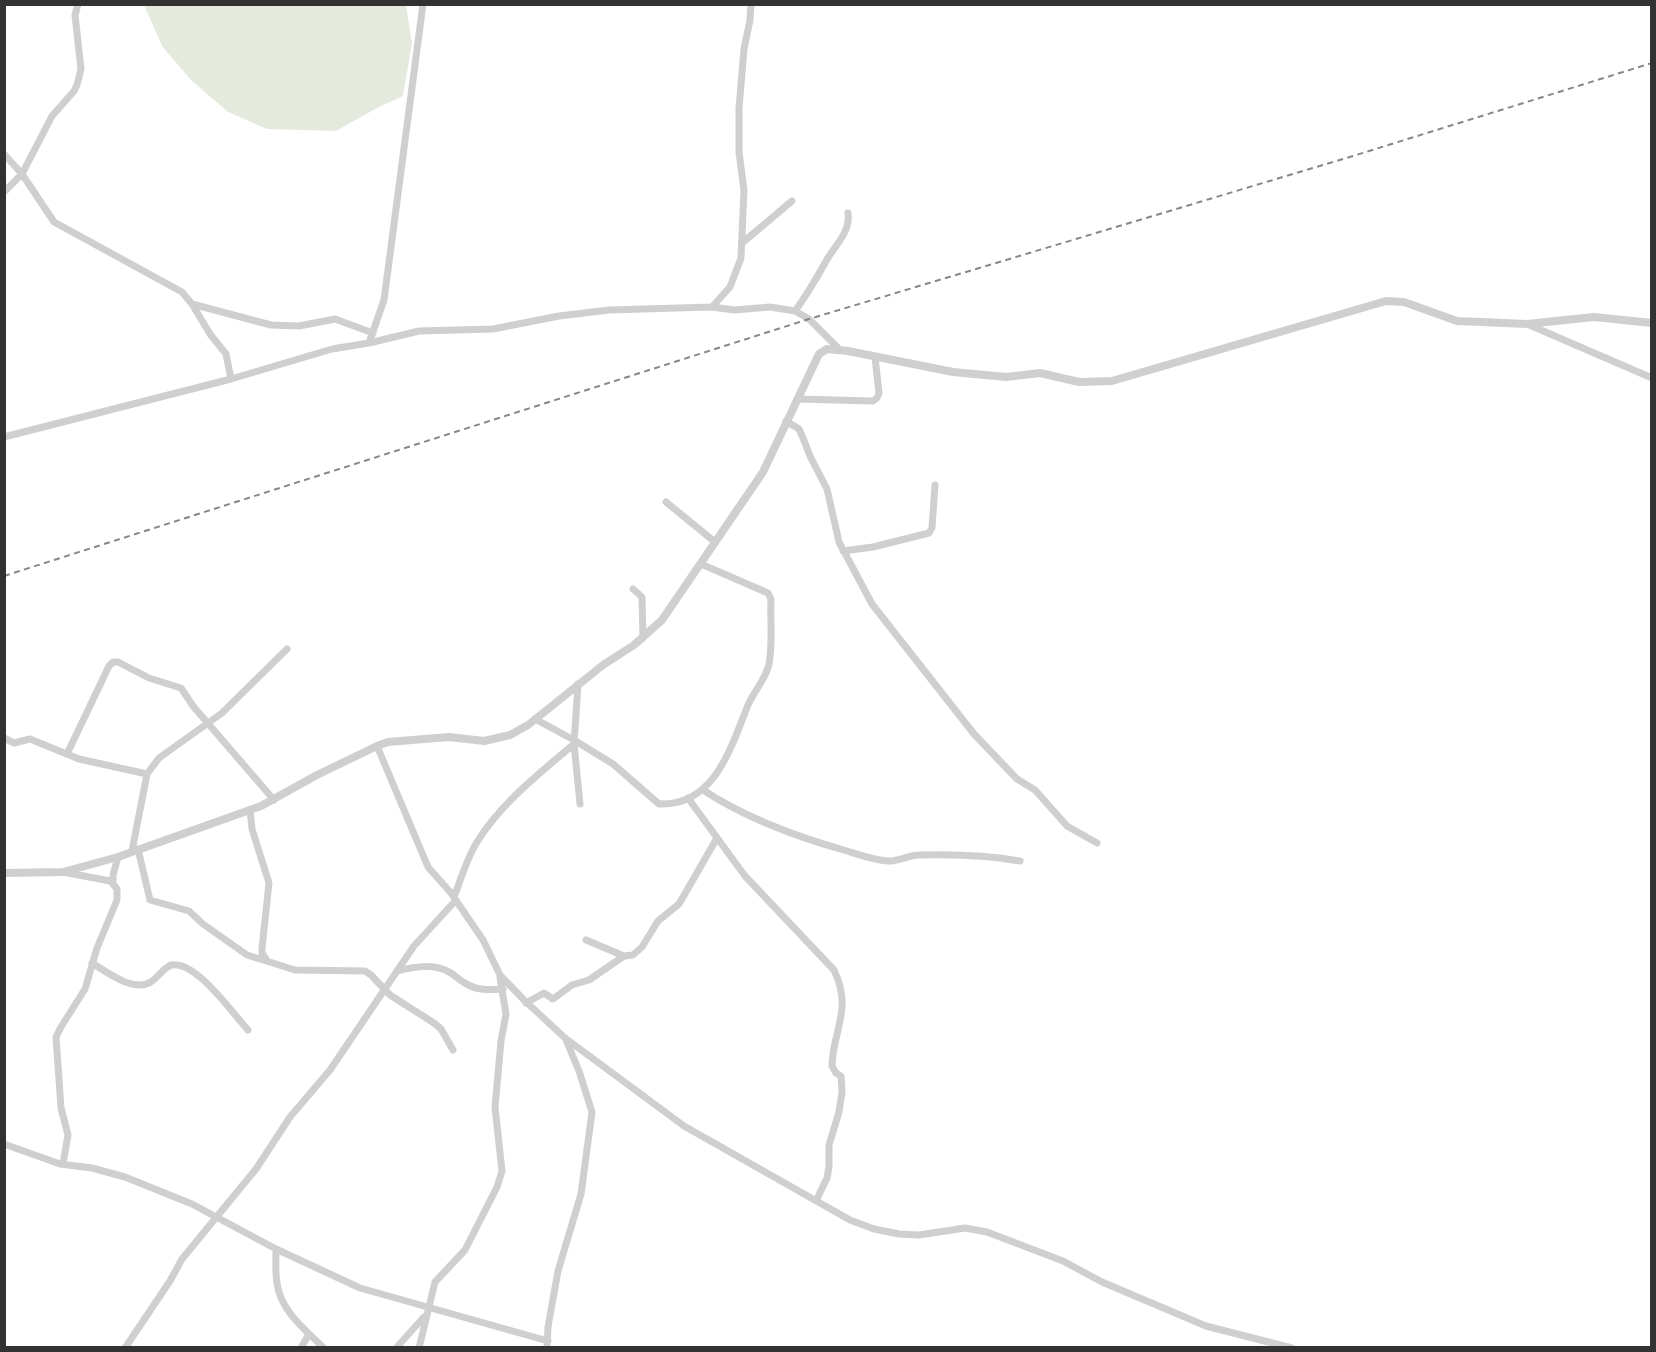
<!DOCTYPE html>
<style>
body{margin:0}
#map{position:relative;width:1656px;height:1352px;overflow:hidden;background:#fff;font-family:"Asap Condensed",sans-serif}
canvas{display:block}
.frame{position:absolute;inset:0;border:6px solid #323232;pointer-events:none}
</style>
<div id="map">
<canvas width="1656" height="1352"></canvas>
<div class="frame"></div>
</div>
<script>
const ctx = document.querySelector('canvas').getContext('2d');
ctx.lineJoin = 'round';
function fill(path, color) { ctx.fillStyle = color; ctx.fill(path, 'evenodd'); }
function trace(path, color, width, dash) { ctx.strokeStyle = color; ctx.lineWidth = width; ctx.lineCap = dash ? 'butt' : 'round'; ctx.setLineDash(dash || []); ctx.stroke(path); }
fill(new Path2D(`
 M 144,5 L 406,5 L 412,43 L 403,96 L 377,108 L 336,131 L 267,129 L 228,112 L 191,80 L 162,46 Z`), '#e5eade');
trace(new Path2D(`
 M 4,154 L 22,174 L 54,222 L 182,292 L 192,304 L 210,334 L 226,354 L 231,379
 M 4,192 L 22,174 L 52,116 L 74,91 L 77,85 L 81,69 L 75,15 L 78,4
 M 742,243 L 792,201
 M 192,304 L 271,325 L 299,326 L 335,319 L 373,333
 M 712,307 L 734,310 L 770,307 L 795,311 L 809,319 L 840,350
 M 795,311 C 807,295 816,279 825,263 C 833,247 851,233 848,213
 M 1527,324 L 1652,378
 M 369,343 L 384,300 L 423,4
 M 797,399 L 873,401 L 877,398 L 879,393 L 875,357
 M 786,421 L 799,429 L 803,438 L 810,456 L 827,489 L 839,542 L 872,604 L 974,734 L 1017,779 L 1035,790 L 1067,826 L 1097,843
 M 4,437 L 231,379 L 332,349 L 369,343 L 419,331 L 493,329 L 559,316 L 609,310 L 712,307 L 730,287 L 741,258 L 744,190 L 739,152 L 739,108 L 744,49 L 750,20 L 751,4
 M 666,502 L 715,542
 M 843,551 L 873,547 L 929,533 L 932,528 L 935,485
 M 633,589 L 642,597 L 643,638
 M 535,719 L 574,740 L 613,764 L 659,804 C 715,806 731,747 748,705 C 754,691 766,679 769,664 C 773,643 770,620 771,599 L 768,593 L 701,564
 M 4,738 L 14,743 L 30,739 L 79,759 L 147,774
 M 574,744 L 580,804
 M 377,746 L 428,867 L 451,893 L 483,940 L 500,975 L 524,1000 L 565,1038 L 684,1126 L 850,1220 L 874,1229 L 899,1234 L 919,1235 L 965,1228 L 987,1232 L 1063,1261 L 1102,1282 L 1206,1326 L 1292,1348
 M 67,754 L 109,666 L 113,662 L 118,662 L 149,678 L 181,688 L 193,706 L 274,800
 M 703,790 C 747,819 797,837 847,851 C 860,855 874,860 888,861 C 897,862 909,855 919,855 C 953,854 986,855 1020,861
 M 688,798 L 745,876 L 834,970 C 853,1010 833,1029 832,1066 L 836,1073 L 841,1076 L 842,1092 L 839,1112 L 829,1145 L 829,1167 L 827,1178 L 816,1201
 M 250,810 L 252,829 L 269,883 L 262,948 L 262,953 L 266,959
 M 138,849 L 150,900 L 189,911 L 203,924 L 247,955 L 295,970 L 365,971 L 371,975 L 390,995 L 434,1023 L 441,1029 L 453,1050
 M 132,851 L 147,774 L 159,758 L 222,713 L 287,649
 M 63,872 L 110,881 L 113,884
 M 454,897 C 461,879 467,858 477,842 C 501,803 540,773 574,744 L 578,684
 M 586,940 L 624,956
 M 92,963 C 107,972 131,991 149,983 C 157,979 162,969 171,965 C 196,960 232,1013 248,1030
 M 397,971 C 413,967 433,963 449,972 C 455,975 459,980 465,983 C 477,991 489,990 503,989
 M 526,1003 L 544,993 L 553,999 L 572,985 L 589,980 L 624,956 L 633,955 L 642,947 L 658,921 L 679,904 L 717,838
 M 4,1144 L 60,1164 L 92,1168 L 125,1177 L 192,1204 L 276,1249 L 360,1288 L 548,1341
 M 63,1164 L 68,1135 L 61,1108 L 56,1037 L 61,1027 L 85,989 L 97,948 L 117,900 L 117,889 L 113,884 L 113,875 L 118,857
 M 276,1249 C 276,1260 275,1272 277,1283 C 280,1310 305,1330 324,1348
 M 125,1348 L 170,1281 L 182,1259 L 256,1169 L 290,1117 L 330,1070 L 414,946 L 456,900
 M 301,1348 L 309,1334
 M 396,1348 L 424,1317
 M 419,1348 L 435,1282 L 465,1250 L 497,1187 L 502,1171 L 495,1107 L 501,1041 L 506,1014 L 500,978
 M 547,1348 L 548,1327 L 558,1271 L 581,1194 L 592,1112 L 579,1071 L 566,1040`), '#cfcfcf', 7);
trace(new Path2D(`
 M 4,873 L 63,872 L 118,857 L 261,806 L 317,775 L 377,746 L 388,742 L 449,737 L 484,741 L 510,735 L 528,725 L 603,665 L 634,645 L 662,620 L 763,472 L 819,354 L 827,349 L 848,351 L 953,372 L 1006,377 L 1040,373 L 1079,382 L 1112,381 L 1386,301 L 1404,302 L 1457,321 L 1527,324 L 1594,317 L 1652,323`), '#cfcfcf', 8);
trace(new Path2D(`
 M 4,576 L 809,319 L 1353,156 L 1652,63`), '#878787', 2, [6, 4.5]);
</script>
